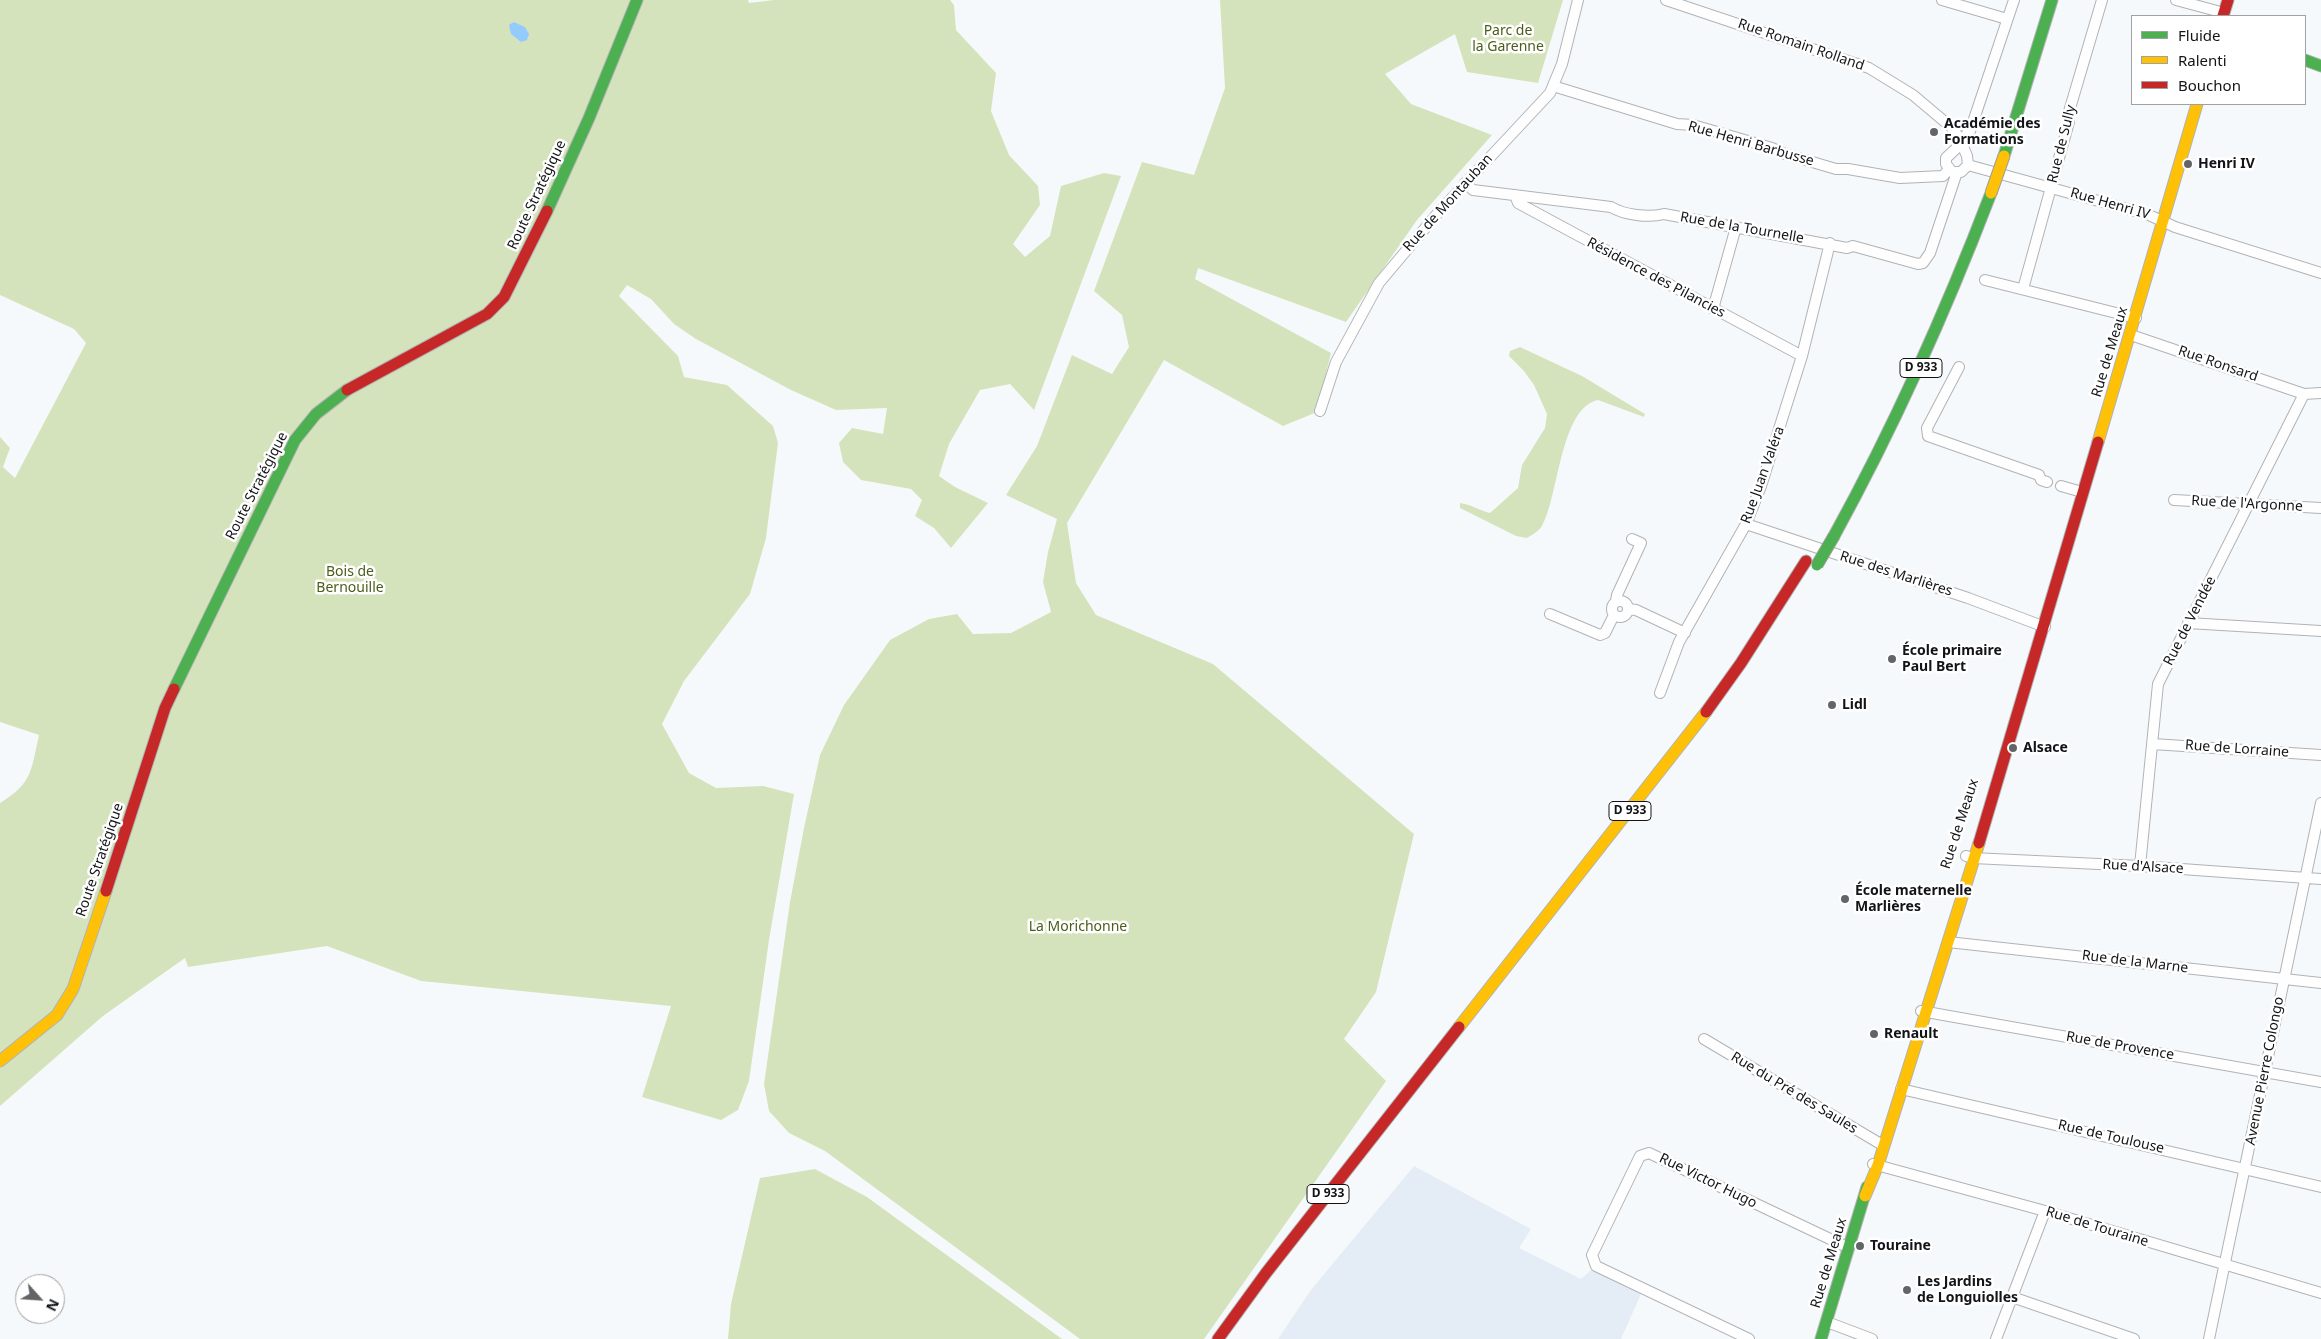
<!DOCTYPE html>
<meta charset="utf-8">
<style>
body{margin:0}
#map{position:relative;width:2321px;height:1339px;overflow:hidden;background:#f6f9fc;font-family:"Noto Sans",sans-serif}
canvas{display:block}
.legend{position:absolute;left:2131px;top:15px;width:175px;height:90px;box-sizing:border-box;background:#fff;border:1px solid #a0a1a2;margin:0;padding:6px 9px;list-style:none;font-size:15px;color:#121417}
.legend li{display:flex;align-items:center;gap:10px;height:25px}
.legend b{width:25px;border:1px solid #a0a1a2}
.north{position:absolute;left:15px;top:1274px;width:50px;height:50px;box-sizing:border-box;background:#fff;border:1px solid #a0a1a2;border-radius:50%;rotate:116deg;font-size:14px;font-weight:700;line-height:20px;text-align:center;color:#121417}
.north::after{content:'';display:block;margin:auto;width:18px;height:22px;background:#626467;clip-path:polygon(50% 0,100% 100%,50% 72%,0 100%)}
</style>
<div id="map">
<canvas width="2321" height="1339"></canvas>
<ul class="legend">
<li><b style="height:6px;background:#4caf50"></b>Fluide</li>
<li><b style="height:6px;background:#ffc107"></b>Ralenti</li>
<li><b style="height:6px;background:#c62828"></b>Bouchon</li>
</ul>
<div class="north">N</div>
</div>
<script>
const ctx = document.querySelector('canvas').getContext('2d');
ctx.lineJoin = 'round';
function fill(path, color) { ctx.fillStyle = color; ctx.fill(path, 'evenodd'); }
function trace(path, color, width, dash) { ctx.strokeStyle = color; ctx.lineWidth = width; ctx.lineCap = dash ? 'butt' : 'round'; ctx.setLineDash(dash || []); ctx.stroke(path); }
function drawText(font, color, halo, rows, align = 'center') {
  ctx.font = font + ' "Noto Sans",sans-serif'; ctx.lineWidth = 5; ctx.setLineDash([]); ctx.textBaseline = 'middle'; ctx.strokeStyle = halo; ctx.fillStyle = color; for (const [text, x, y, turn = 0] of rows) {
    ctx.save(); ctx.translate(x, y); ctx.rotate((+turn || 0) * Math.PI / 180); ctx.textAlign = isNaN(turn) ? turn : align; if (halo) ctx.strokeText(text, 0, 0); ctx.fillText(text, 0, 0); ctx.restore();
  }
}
fill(new Path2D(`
 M 1414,1166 L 1531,1229 L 1519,1248 L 1581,1279 L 1592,1269 L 1641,1294 L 1621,1339 L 1278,1339 L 1310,1291 Z`), '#e4edf5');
fill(new Path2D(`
 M 0,0 L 748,0 L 749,3 L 774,0 L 950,0 L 954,5 L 956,30 L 996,73 L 991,111 L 1009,155 L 1038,186 L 1040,205 L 1013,244 L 1025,257 L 1050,236 L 1061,186 L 1104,173 L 1121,176 L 1034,410 L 1010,384 L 980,390 L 949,444 L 939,476 L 955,487 L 988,503 L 951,548 L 934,528 L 915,516 L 922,500 L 911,489 L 861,480 L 843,462 L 839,443 L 852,428 L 883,434 L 887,408 L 836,410 L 791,390 L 696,339 L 674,324 L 651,299 L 627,285 L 619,296 L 678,356 L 684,377 L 727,385 L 773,426 L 778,443 L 766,538 L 750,594 L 684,681 L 662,724 L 689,773 L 716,788 L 763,786 L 794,794 L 769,940 L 749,1081 L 738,1110 L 721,1120 L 642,1097 L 671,1006 L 421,981 L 327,946 L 188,967 L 185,958 L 103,1016 L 0,1106 L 0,803 C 33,783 31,770 39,735 L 0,722 L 0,437 L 10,448 L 3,467 L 15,478 L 86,343 L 74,329 L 0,295 Z
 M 1220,0 L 1563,0 L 1538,83 L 1467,72 L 1455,34 L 1385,74 L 1411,104 L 1492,135 L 1417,220 L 1346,322 L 1198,268 L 1195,279 L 1331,353 L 1317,412 L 1283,426 L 1164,360 L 1067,523 L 1076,583 L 1096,615 L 1213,664 L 1414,834 L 1376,992 L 1344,1039 L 1386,1081 L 1204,1339 L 1080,1339 L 825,1151 L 789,1133 L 769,1111 L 764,1084 L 790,902 L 804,828 L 820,755 L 844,705 L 890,640 L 929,619 L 957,614 L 973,634 L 1011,633 L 1051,612 L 1043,582 L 1048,552 L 1057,519 L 1006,495 L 1037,446 L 1072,355 L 1112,374 L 1129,347 L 1122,315 L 1094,291 L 1142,162 L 1194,175 L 1225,88 Z
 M 1520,347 L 1582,376 L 1645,414 L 1644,417 L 1598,400 C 1560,408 1559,496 1542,526 C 1539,531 1532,535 1527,538 L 1516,536 L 1460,508 L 1460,503 C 1470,504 1481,511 1490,513 L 1518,488 L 1522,465 L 1545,428 L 1547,414 L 1534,385 L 1523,370 L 1509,356 L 1510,351 Z
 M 815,1169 L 867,1197 L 1062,1339 L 728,1339 L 731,1304 L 760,1178 Z`), '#d5e3bc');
fill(new Path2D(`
 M 514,22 L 525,27 L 529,34 L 527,40 L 521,42 L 511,34 L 509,25 Z`), '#93cbfc');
const street = new Path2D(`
 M 1666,0 L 1869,68 L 1913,95 L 1951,127 L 1959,137 L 1967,156 L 1968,165 L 1961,172 L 1952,172 L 1946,164 L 1946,158 L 1962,143 L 1969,130
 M 1942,0 L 2007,19
 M 2176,0 L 2217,11
 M 1553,86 L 1677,124 L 1693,125 L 1772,148 L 1785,154 L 1836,169 L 1848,169 L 1900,178 L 1943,176 L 1949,169
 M 1968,137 L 2014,0
 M 1968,165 L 2149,215 L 2175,227 L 2321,273
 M 1465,183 L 1473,190 L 1611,207 C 1624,215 1649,218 1664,214 L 1847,248 L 1853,246 L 1918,264 L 1923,263 L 1930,253 L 1957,172
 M 1515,195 L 1518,203 L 1802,356
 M 1985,280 L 2136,318
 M 2023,289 L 2069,122 L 2068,115 L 2102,0
 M 1713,309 L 1736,227
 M 2131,335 L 2304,394 L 2321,393
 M 1959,367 L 1927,428 L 1928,436 L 2039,475 L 2041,480 L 2047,482
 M 1320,411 L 1336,362 L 1379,283 L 1437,214 L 1550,93 L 1562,64 L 1578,0
 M 2061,486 L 2082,492
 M 2174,500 L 2321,508
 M 1746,524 L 1968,598 L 2045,627
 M1612 609a8 8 0 1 1 16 0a8 8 0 1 1-16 0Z
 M 1616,601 L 1617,595 L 1641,543 L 1632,539
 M 1628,609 L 1636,610 L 1685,633
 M 1550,614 L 1600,635 L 1605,633 L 1614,615
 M 2188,623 L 2321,631
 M 1660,693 L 1679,642 L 1746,524 L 1761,486 L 1802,356 L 1830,243
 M 2153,744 L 2321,755
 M 1966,856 L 1973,858 L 2140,866 L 2321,879
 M 2140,866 L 2158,684 L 2304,394
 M 1948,942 L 2321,983
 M 1921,1011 L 2321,1082
 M 1704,1039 L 1884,1146
 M 1901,1089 L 2321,1187
 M 1873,1164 L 2045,1211 L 2321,1293
 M 2012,1297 L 2134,1339
 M 1827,1322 L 1872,1339
 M 1749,1339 L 1596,1266 L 1592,1255 L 1640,1156 L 1649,1153 L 1849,1248
 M 1996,1339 L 2045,1211
 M 2209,1339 L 2321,803`);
const fast = new Path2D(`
 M 2305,60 L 2321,66
 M 2004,156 L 2052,0
 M 547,211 L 589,118 L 637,0
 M 1834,536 C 1895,425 1946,311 1991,193
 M 174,689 L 295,440 L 316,414 L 347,390
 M 1821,1339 L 1867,1187`);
const slow = new Path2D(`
 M 2098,442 L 2197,104
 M 1459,1027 L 1706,712
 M 0,1061 L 57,1015 L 73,989 L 106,891
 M 1865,1196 L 1878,1165 L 1979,843`);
const jam = new Path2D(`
 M 2223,16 L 2228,0
 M 347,390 L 487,314 L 504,297 L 547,211
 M 1706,712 L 1741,663 L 1806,561
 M 1979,843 L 2098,442
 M 106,891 L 165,708 L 174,689
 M 1218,1339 L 1266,1273 L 1459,1027`);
trace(street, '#b0b3b5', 12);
trace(fast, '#b0b3b5', 13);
trace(slow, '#b0b3b5', 13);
trace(jam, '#b0b3b5', 13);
trace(street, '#fefeff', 10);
trace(fast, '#4caf50', 11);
trace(slow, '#ffc107', 11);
trace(jam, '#c62828', 11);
const fastBridge = new Path2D(`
 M 1817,565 L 1834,536`);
const slowBridge = new Path2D(`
 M 1991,193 L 2004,156`);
trace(fastBridge, '#9ba095', 13, []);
trace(slowBridge, '#9ba095', 13, []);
trace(fastBridge, '#4caf50', 11);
trace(slowBridge, '#ffc107', 11);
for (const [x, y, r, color] of [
 [1934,132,5,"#626467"],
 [2188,164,5,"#626467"],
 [1892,659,5,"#626467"],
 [1832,705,5,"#626467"],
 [2013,748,5,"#626467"],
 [1845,899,5,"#626467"],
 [1874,1034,5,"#626467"],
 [1860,1246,5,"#626467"],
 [1907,1290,5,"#626467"]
]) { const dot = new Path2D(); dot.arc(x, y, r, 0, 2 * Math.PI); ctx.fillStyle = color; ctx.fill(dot); trace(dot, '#fff', 2); }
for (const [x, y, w] of [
 [1921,368,42],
 [1630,811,42],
 [1328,1194,42]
]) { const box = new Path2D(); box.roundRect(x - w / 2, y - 9.5, w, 19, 4); ctx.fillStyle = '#fff'; ctx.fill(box); trace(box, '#121417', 1); }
drawText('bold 12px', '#121417', null, [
 ["D 933",1921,368],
 ["D 933",1630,811],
 ["D 933",1328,1194]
]);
drawText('14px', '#4b5d1a', '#fff', [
 ["Parc de",1508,31],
 ["la Garenne",1508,47],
 ["Bois de",350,572],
 ["Bernouille",350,588],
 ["La Morichonne",1078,927]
]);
drawText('14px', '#121417', '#fff', [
 ["Rue Romain Rolland",1801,45,19],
 ["Rue Henri Barbusse",1751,144,16],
 ["Rue de Sully",2062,144,-76],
 ["Route Stratégique",537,195,-65],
 ["Rue de Montauban",1448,203,-48],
 ["Rue Henri IV",2110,204,16],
 ["Rue de la Tournelle",1742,228,10],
 ["Résidence des Pilancies",1656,278,28],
 ["Rue de Meaux",2110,352,-73],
 ["Rue Ronsard",2218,364,19],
 ["Rue Juan Valéra",1763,475,-70],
 ["Route Stratégique",257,486,-63],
 ["Rue de l'Argonne",2247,504,3],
 ["Rue des Marlières",1896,574,18],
 ["Rue de Vendée",2190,621,-63],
 ["Rue de Lorraine",2237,749,4],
 ["Rue de Meaux",1960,824,-72],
 ["Route Stratégique",100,860,-71],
 ["Rue d'Alsace",2143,867,3],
 ["Rue de la Marne",2135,962,7],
 ["Rue de Provence",2120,1046,10],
 ["Avenue Pierre Colongo",2265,1071,-79],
 ["Rue du Pré des Saules",1794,1093,31],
 ["Rue de Toulouse",2111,1137,13],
 ["Rue Victor Hugo",1708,1181,26],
 ["Rue de Touraine",2097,1227,17],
 ["Rue de Meaux",1829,1263,-73]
]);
drawText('bold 14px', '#121417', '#fff', [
 ["Académie des",1944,124],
 ["Formations",1944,140],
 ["Henri IV",2198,164],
 ["École primaire",1902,651],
 ["Paul Bert",1902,667],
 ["Lidl",1842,705],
 ["Alsace",2023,748],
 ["École maternelle",1855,891],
 ["Marlières",1855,907],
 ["Renault",1884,1034],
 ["Touraine",1870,1246],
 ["Les Jardins",1917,1282],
 ["de Longuiolles",1917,1298]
], 'left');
</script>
